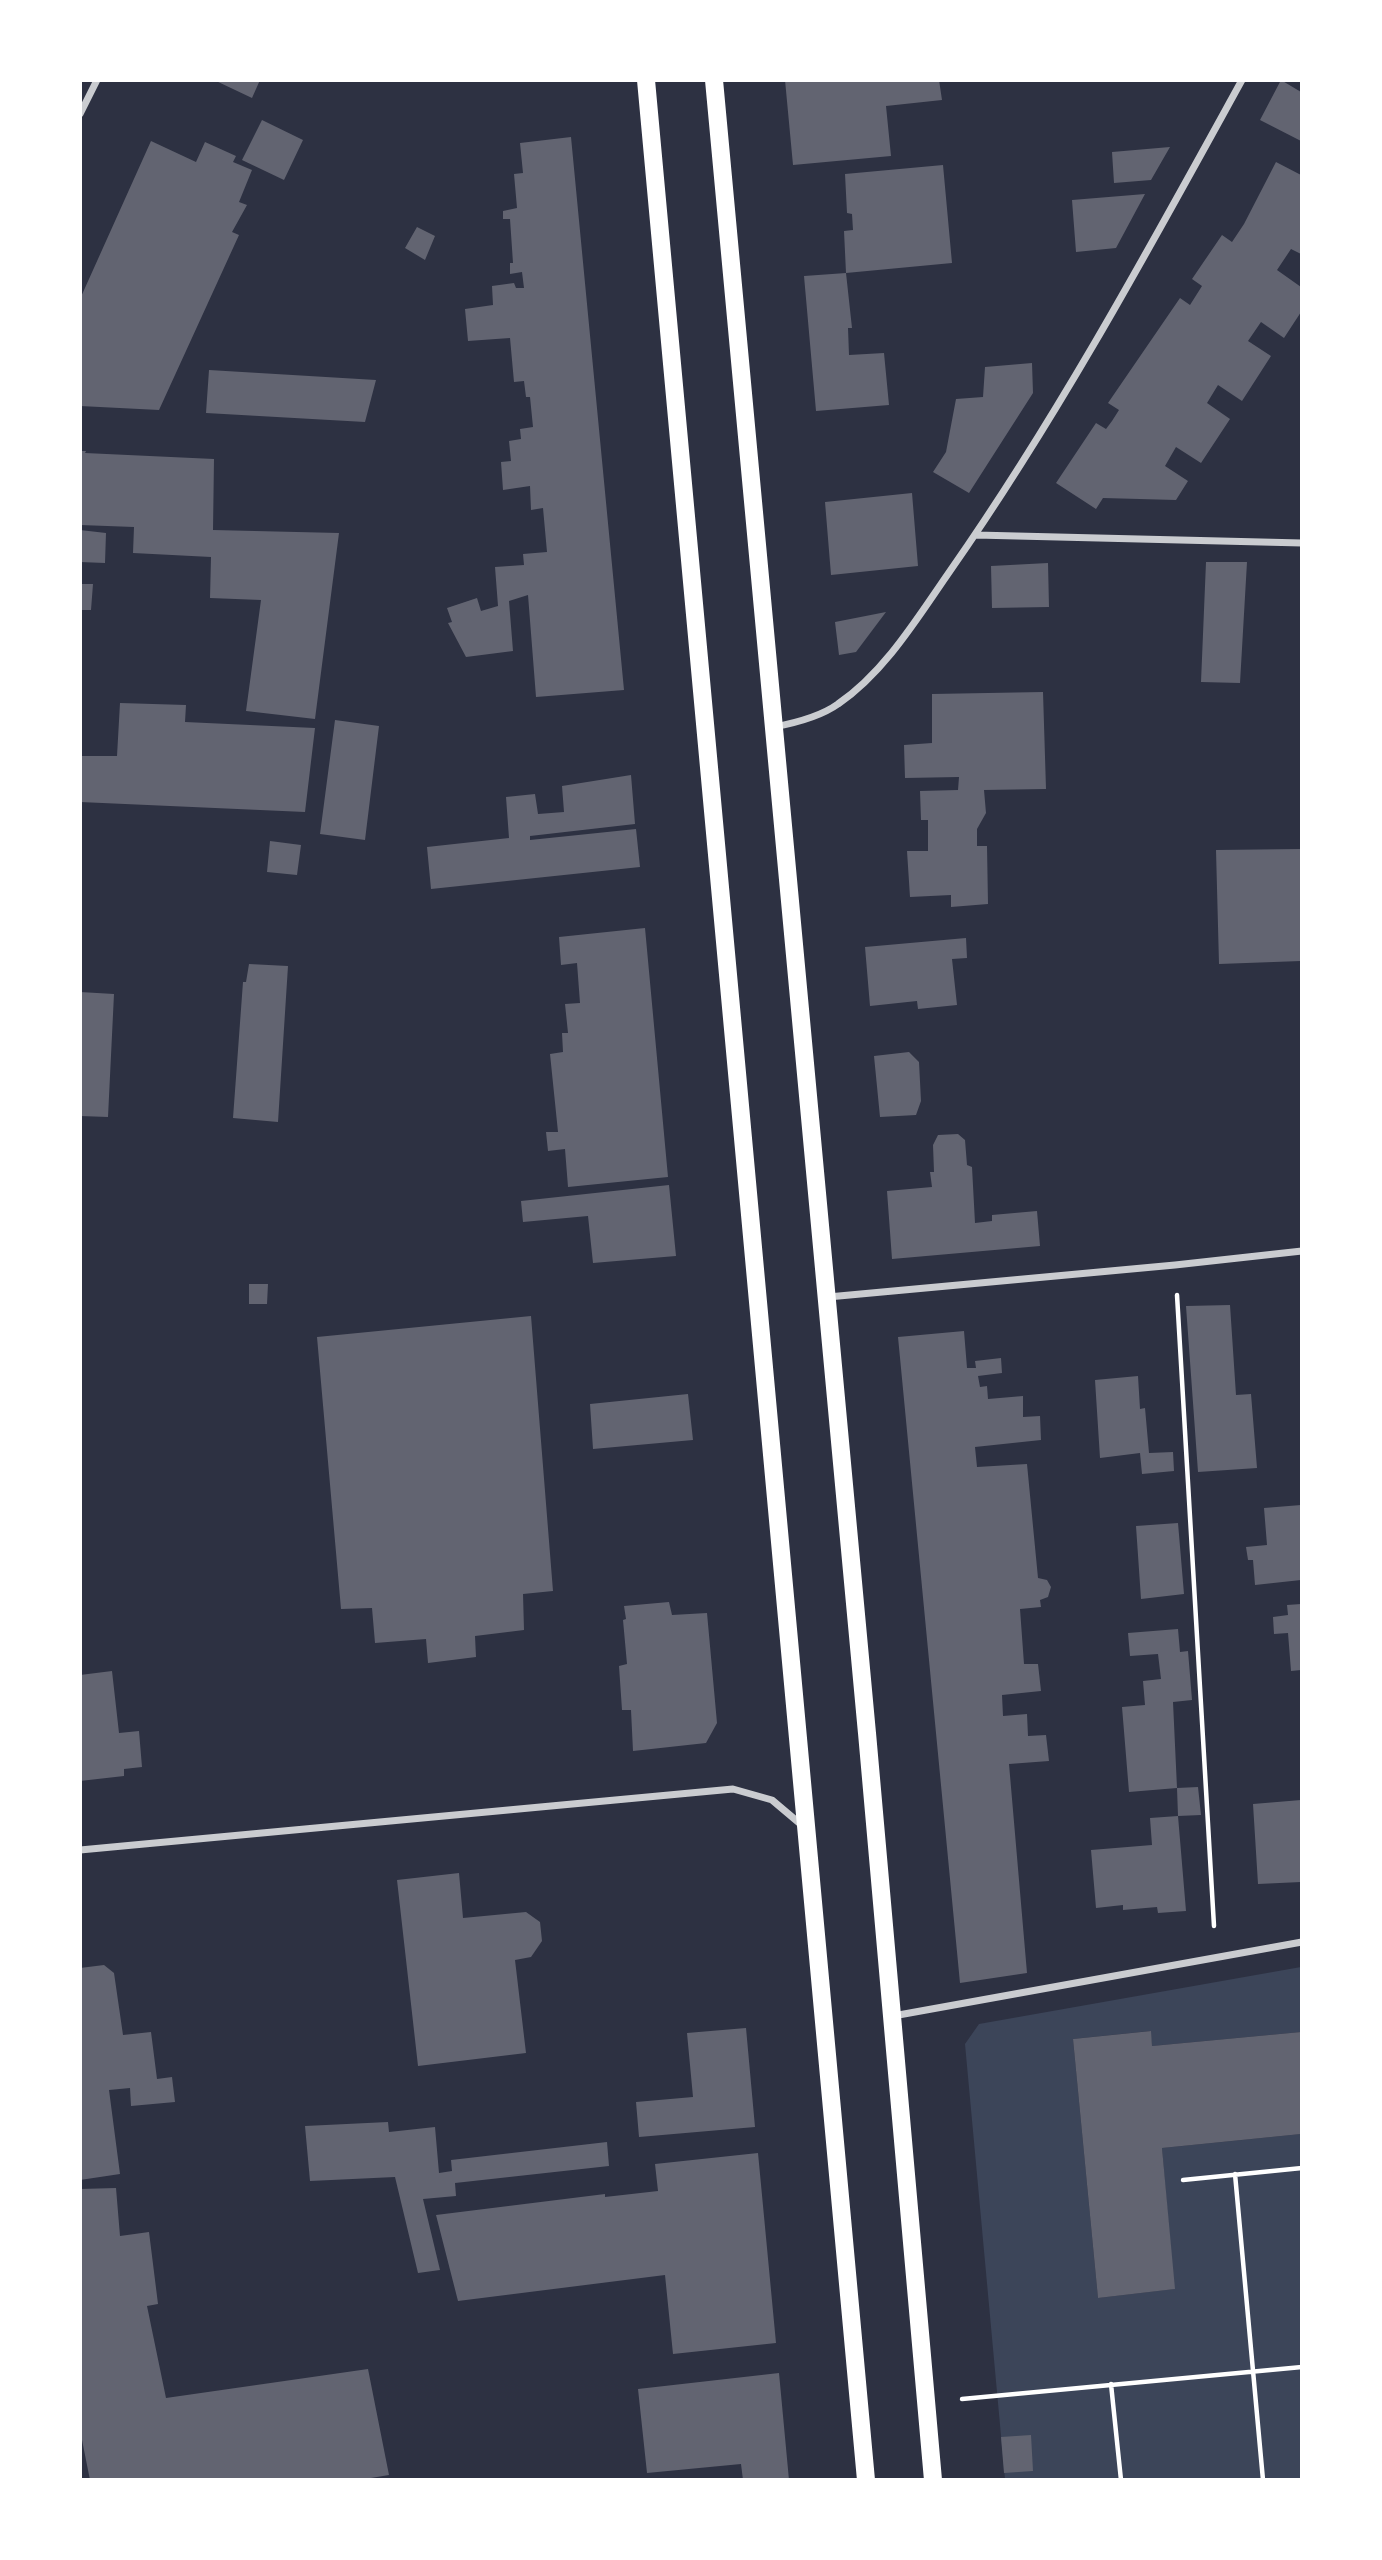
<!DOCTYPE html>
<style>
body{margin:0}
#map{position:relative;width:1382px;height:2560px;overflow:hidden;background:#2d3142;font-family:"Open Sans",sans-serif}
canvas{display:block}
.frame{position:absolute;inset:0;border:82px solid #fff;pointer-events:none}
</style>
<div id="map">
<canvas width="1382" height="2560"></canvas>
<div class="frame"></div>
</div>
<script>
const ctx = document.querySelector('canvas').getContext('2d');
ctx.lineJoin = 'round';
function fill(path, color) { ctx.fillStyle = color; ctx.fill(path, 'evenodd'); }
function trace(path, color, width, dash) { ctx.strokeStyle = color; ctx.lineWidth = width; ctx.lineCap = dash ? 'butt' : 'round'; ctx.setLineDash(dash || []); ctx.stroke(path); }
fill(new Path2D(`
 M 1301,1967 L 1301,2032 L 1152,2046 L 1150,2031 L 1073,2039 L 1098,2298 L 1174,2289 L 1162,2148 L 1301,2134 L 1301,2479 L 1005,2479 L 965,2044 L 979,2024 Z`), '#3c4559');
fill(new Path2D(`
 M 214,80 L 260,80 L 252,98 Z
 M 785,80 L 939,80 L 942,100 L 886,106 L 891,156 L 793,165 Z
 M 1281,80 L 1301,92 L 1301,141 L 1260,120 Z
 M 262,120 L 303,140 L 284,180 L 242,160 Z
 M 571,137 L 624,690 L 536,697 L 528,595 L 509,601 L 513,651 L 466,657 L 448,623 L 452,622 L 447,608 L 477,598 L 481,611 L 498,606 L 495,567 L 524,565 L 523,554 L 547,552 L 543,508 L 531,510 L 530,486 L 503,490 L 501,462 L 511,461 L 509,441 L 521,439 L 520,429 L 533,427 L 530,397 L 526,397 L 524,381 L 514,382 L 510,338 L 468,341 L 465,309 L 493,305 L 492,286 L 514,283 L 516,288 L 524,288 L 522,272 L 510,274 L 510,263 L 513,263 L 510,219 L 503,219 L 503,211 L 517,208 L 514,174 L 523,173 L 520,143 Z
 M 151,141 L 196,162 L 205,142 L 236,156 L 233,162 L 252,170 L 239,202 L 247,205 L 232,232 L 239,235 L 159,410 L 80,406 L 80,299 Z
 M 1170,147 L 1151,180 L 1114,183 L 1112,152 Z
 M 1276,162 L 1301,175 L 1301,254 L 1291,249 L 1277,270 L 1301,287 L 1301,312 L 1284,338 L 1261,322 L 1248,341 L 1271,356 L 1242,401 L 1218,385 L 1207,403 L 1230,419 L 1201,463 L 1176,447 L 1165,466 L 1188,481 L 1176,500 L 1103,498 L 1096,509 L 1056,483 L 1096,423 L 1106,429 L 1112,421 L 1119,410 L 1108,403 L 1180,298 L 1190,305 L 1202,286 L 1192,279 L 1222,235 L 1232,242 L 1244,224 Z
 M 943,165 L 952,263 L 846,273 L 844,231 L 853,230 L 852,214 L 847,213 L 845,174 Z
 M 1145,194 L 1116,248 L 1076,252 L 1072,200 Z
 M 417,227 L 435,236 L 425,260 L 405,248 Z
 M 846,273 L 852,328 L 848,328 L 849,355 L 884,353 L 889,405 L 816,411 L 804,276 Z
 M 1032,363 L 1033,393 L 969,493 L 933,472 L 946,452 L 956,399 L 983,397 L 985,367 Z
 M 209,370 L 376,380 L 365,422 L 206,413 Z
 M 80,451 L 86,451 L 85,453 L 214,459 L 213,530 L 339,533 L 315,719 L 246,711 L 261,600 L 210,598 L 211,557 L 133,553 L 134,527 L 80,525 Z
 M 912,493 L 918,566 L 831,575 L 825,502 Z
 M 80,530 L 106,533 L 105,563 L 80,562 Z
 M 1206,562 L 1247,562 L 1240,683 L 1201,682 Z
 M 1048,563 L 1049,607 L 992,608 L 991,566 Z
 M 80,584 L 93,584 L 91,610 L 80,610 Z
 M 886,612 L 856,652 L 839,655 L 835,622 Z
 M 1043,692 L 1046,789 L 984,790 L 986,813 L 977,829 L 977,846 L 987,846 L 988,904 L 951,907 L 951,895 L 910,897 L 907,851 L 928,851 L 928,820 L 921,820 L 920,791 L 958,790 L 959,777 L 905,778 L 904,745 L 932,743 L 932,694 Z
 M 120,703 L 186,705 L 185,722 L 315,728 L 305,812 L 80,802 L 80,756 L 117,756 Z
 M 335,720 L 379,726 L 365,840 L 320,834 Z
 M 631,775 L 635,824 L 530,836 L 530,840 L 636,829 L 640,867 L 431,889 L 427,847 L 509,838 L 506,797 L 535,794 L 538,814 L 564,812 L 562,786 Z
 M 270,841 L 301,845 L 297,875 L 267,872 Z
 M 1301,849 L 1301,961 L 1219,964 L 1216,850 Z
 M 645,928 L 668,1177 L 568,1187 L 565,1149 L 548,1151 L 546,1132 L 558,1132 L 550,1054 L 563,1052 L 562,1033 L 568,1033 L 565,1004 L 580,1003 L 577,963 L 561,965 L 559,937 Z
 M 966,938 L 967,958 L 952,959 L 957,1005 L 918,1009 L 917,1001 L 870,1006 L 865,947 Z
 M 249,964 L 288,966 L 278,1122 L 233,1118 L 243,982 L 246,982 Z
 M 80,992 L 114,994 L 108,1117 L 80,1116 Z
 M 909,1052 L 919,1062 L 921,1101 L 916,1115 L 880,1117 L 874,1056 Z
 M 958,1134 L 965,1140 L 967,1165 L 972,1167 L 975,1223 L 992,1221 L 992,1215 L 1037,1211 L 1040,1246 L 892,1259 L 887,1191 L 932,1187 L 930,1172 L 934,1172 L 933,1145 L 938,1135 Z
 M 669,1185 L 676,1256 L 593,1263 L 588,1216 L 523,1222 L 521,1201 Z
 M 249,1284 L 268,1284 L 267,1304 L 249,1304 Z
 M 1230,1305 L 1236,1395 L 1251,1394 L 1257,1468 L 1198,1472 L 1186,1306 Z
 M 531,1316 L 553,1591 L 523,1594 L 524,1630 L 475,1636 L 476,1657 L 428,1663 L 426,1639 L 375,1643 L 372,1608 L 341,1609 L 317,1337 Z
 M 964,1331 L 967,1368 L 976,1368 L 975,1361 L 1001,1358 L 1002,1373 L 978,1376 L 980,1387 L 987,1386 L 988,1399 L 1023,1396 L 1023,1417 L 1040,1416 L 1041,1440 L 975,1447 L 977,1467 L 1027,1464 L 1038,1578 L 1047,1580 L 1051,1587 L 1048,1597 L 1040,1600 L 1041,1607 L 1020,1609 L 1024,1664 L 1038,1664 L 1041,1691 L 1002,1695 L 1003,1716 L 1027,1714 L 1028,1736 L 1046,1735 L 1049,1761 L 1009,1764 L 1027,1973 L 960,1983 L 898,1337 Z
 M 1138,1376 L 1140,1409 L 1145,1408 L 1149,1453 L 1173,1452 L 1174,1471 L 1142,1474 L 1140,1453 L 1100,1458 L 1095,1380 Z
 M 688,1394 L 693,1440 L 593,1449 L 590,1404 Z
 M 1301,1505 L 1301,1580 L 1255,1585 L 1253,1560 L 1248,1560 L 1246,1547 L 1267,1545 L 1264,1508 Z
 M 1178,1523 L 1184,1594 L 1141,1599 L 1136,1526 Z
 M 669,1602 L 672,1615 L 707,1613 L 717,1723 L 706,1743 L 633,1751 L 631,1710 L 622,1710 L 619,1666 L 627,1664 L 623,1620 L 626,1619 L 624,1606 Z
 M 1301,1604 L 1301,1670 L 1291,1671 L 1288,1633 L 1274,1634 L 1273,1617 L 1288,1615 L 1287,1605 Z
 M 1178,1629 L 1180,1652 L 1188,1651 L 1192,1700 L 1173,1702 L 1177,1788 L 1129,1792 L 1122,1707 L 1145,1705 L 1143,1681 L 1161,1679 L 1158,1654 L 1130,1656 L 1128,1633 Z
 M 112,1671 L 119,1733 L 139,1731 L 142,1767 L 124,1769 L 124,1776 L 80,1781 L 80,1675 Z
 M 1198,1787 L 1201,1815 L 1178,1816 L 1186,1911 L 1158,1913 L 1157,1907 L 1123,1910 L 1123,1905 L 1096,1908 L 1091,1850 L 1152,1845 L 1150,1818 L 1178,1816 L 1177,1788 Z
 M 1301,1800 L 1301,1882 L 1258,1884 L 1253,1804 Z
 M 459,1873 L 463,1918 L 526,1912 L 540,1922 L 542,1941 L 531,1957 L 515,1960 L 526,2053 L 418,2066 L 397,1880 Z
 M 104,1965 L 114,1973 L 123,2035 L 151,2032 L 157,2079 L 172,2077 L 175,2102 L 131,2106 L 130,2088 L 109,2090 L 120,2174 L 80,2180 L 80,1968 Z
 M 746,2028 L 755,2127 L 639,2137 L 636,2102 L 693,2097 L 687,2033 Z
 M 1151,2031 L 1152,2046 L 1301,2032 L 1301,2134 L 1162,2148 L 1175,2289 L 1098,2298 L 1073,2039 Z
 M 388,2122 L 389,2132 L 435,2127 L 439,2173 L 452,2171 L 451,2160 L 607,2142 L 609,2166 L 455,2183 L 456,2196 L 423,2199 L 440,2270 L 418,2273 L 395,2177 L 310,2181 L 305,2126 Z
 M 758,2153 L 776,2343 L 673,2354 L 665,2275 L 458,2301 L 436,2215 L 605,2194 L 605,2197 L 658,2191 L 655,2164 Z
 M 116,2188 L 120,2236 L 149,2232 L 158,2304 L 147,2306 L 166,2398 L 368,2369 L 389,2475 L 359,2480 L 90,2480 L 80,2430 L 80,2189 Z
 M 779,2373 L 789,2480 L 743,2480 L 741,2464 L 647,2473 L 638,2389 Z
 M 1031,2435 L 1033,2471 L 1004,2473 L 1001,2437 Z`), '#626471');
trace(new Path2D(`
 M 1177,1295 L 1214,1926
 M 1235,2174 L 1263,2480
 M 1183,2180 L 1302,2168
 M 1111,2384 L 1121,2480
 M 962,2399 L 1302,2367`), '#fff', 4.5);
trace(new Path2D(`
 M 80,114 L 97,80
 M 976,535 L 1302,543
 M 774,727 C 795,723 820,717 838,704 C 885,672 918,617 950,571 C 1059,415 1150,247 1242,80
 M 828,1297 L 1175,1265 L 1302,1251
 M 80,1850 L 733,1789 L 772,1800 L 804,1827
 M 893,2016 L 1302,1942`), '#caccd0', 7);
trace(new Path2D(`
 M 646,80 L 866,2480
 M 714,80 L 867,1733 L 933,2480`), '#fff', 18);
</script>
